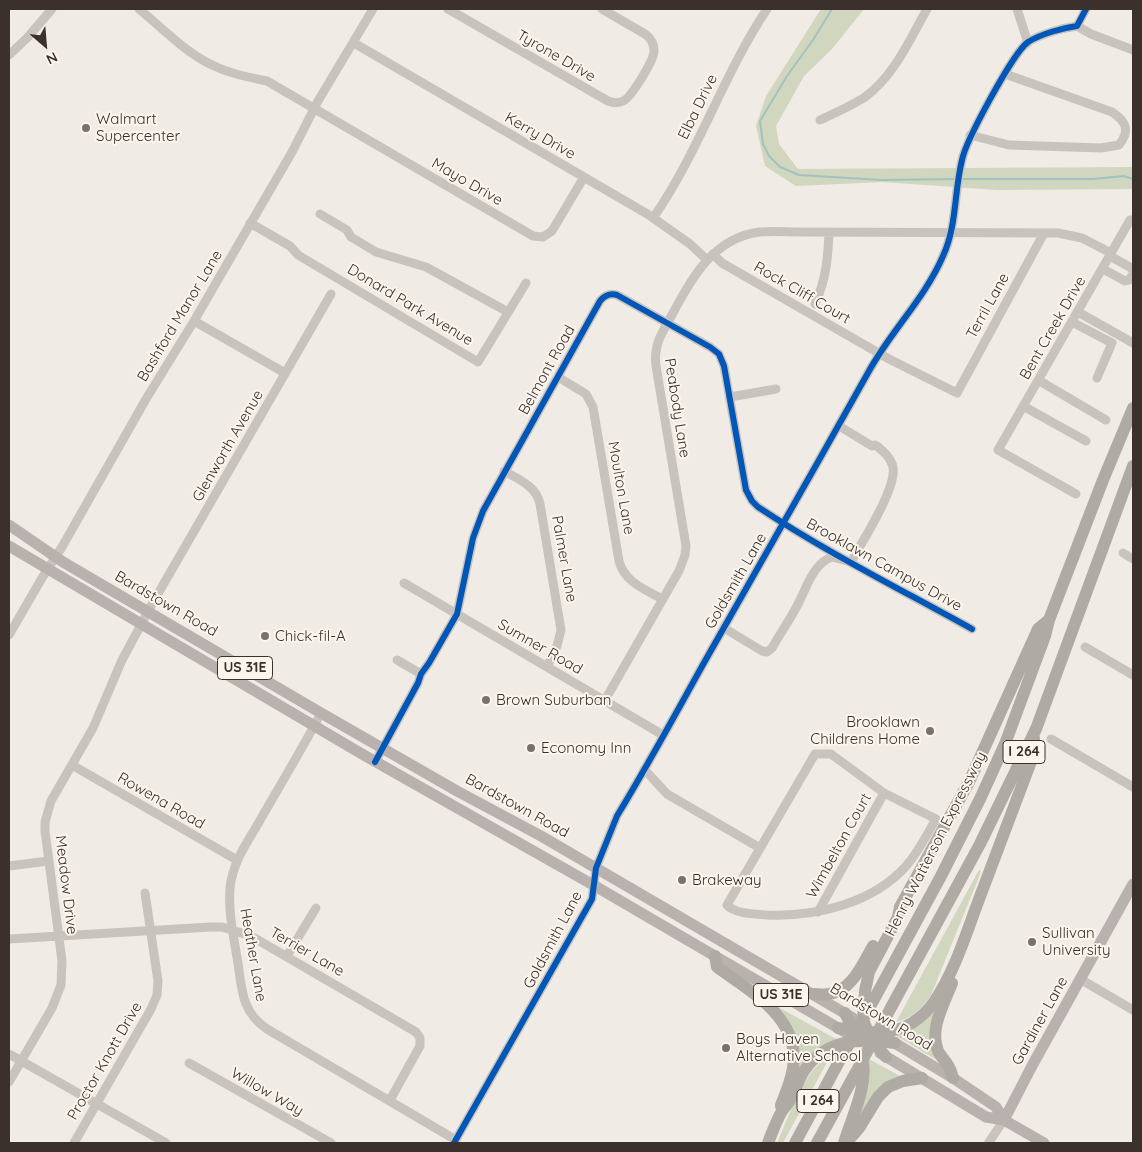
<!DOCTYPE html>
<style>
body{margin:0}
#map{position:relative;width:1142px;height:1152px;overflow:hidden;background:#f0ebe5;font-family:Quicksand,sans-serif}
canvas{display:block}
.frame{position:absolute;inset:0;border:10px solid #3b302b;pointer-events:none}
.north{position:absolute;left:20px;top:20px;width:50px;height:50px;-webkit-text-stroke:4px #fbf5ee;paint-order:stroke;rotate:153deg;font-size:14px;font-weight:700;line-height:20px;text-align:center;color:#3b302b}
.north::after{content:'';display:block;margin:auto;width:18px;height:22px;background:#3b302b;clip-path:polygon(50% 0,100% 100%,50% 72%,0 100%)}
</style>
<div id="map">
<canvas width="1142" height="1152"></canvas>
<div class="frame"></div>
<div class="north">N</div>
</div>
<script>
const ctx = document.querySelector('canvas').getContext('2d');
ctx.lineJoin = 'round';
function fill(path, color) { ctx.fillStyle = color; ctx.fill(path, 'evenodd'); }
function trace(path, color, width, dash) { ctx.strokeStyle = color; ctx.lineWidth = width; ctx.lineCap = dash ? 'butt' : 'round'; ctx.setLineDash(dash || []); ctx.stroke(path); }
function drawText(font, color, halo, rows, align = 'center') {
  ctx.font = font + ' Quicksand,sans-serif'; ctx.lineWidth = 4; ctx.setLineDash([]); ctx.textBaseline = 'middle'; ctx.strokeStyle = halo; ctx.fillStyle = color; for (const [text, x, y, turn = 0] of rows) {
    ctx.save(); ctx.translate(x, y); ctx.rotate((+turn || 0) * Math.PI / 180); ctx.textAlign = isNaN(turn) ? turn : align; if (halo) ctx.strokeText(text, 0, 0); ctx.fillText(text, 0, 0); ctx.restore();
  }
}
fill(new Path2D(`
 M 821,9 L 864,9 L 832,49 L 804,76 L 776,126 L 779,144 L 798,169 L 1133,167 L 1133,189 L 997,190 L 882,182 L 796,186 L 765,166 L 756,126 L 766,96 Z
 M 979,870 L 981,871 L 977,882 L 931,995 C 922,1008 912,1018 896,1022 Z
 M 769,1002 L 838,1040 L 796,1077 L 797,1057 Z
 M 935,1010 L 934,1024 L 940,1062 L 895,1035 Z
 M 831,1055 L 783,1143 L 777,1143 C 789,1117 804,1068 831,1055 Z
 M 869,1059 L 900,1076 L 855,1126 C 865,1104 870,1084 869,1059 Z`), '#d1d6bf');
trace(new Path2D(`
 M 832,9 L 813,40 L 787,76 L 760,121 L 763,144 L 769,156 L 780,167 L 799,175 L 882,180 L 956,179
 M 960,179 L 1093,179 L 1124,176 L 1133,179`), '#a1c2c1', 2);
trace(new Path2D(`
 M 139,9 C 161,27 183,50 208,63 C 227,73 247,77 267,81 L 533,236 L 543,237 L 552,231 L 584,177
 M 448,9 L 608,101 C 613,103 618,104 623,101 C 631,98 654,60 654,51 C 654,43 651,38 645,34 L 602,9
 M 1017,9 L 1028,43
 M 1077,26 L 1091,34 L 1133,50
 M 354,43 L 649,215 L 690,244 L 707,260
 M 9,55 L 27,38 L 52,9
 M 820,120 C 835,113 851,106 865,97 C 894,76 910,39 927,9
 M 970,135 L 1009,145 L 1101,148 L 1119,145 C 1130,131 1127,122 1112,112 L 1005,74
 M 320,214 L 347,230 L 351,237 L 376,252 L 426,267 L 508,312
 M 653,218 C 699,152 723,75 767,9
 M 250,223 L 290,246 L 298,255 L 478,362 L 526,283
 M 713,254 L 722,263 L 889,359 L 957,393 L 1044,233
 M 1110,256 L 1133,269
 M 1103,269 L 1125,281 L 1129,280 L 1133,274
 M 815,304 C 826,280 828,258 829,232
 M 1078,312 L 1133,343
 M 194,321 L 285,373
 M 1072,322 L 1112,343 L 1097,378
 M 558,377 L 586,394 L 593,407 L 619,561 C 625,583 645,589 662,599
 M 1038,380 L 1106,420
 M 730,397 L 776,389
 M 1023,406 L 1086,441
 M 504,471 C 520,480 536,486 540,504 L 561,630 L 557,646 L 547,667
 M 1076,494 L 998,450 L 1130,220 L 1133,220
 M 1123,553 L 1133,559
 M 404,583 L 663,735
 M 724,628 L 762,651 L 767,652 L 772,648 C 781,632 792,617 800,600 C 807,586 814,563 832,557 L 851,562 C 862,542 897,488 893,467 C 891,458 884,452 877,446 L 875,445 L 872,446 L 839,426
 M 9,635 L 42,578 L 62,547 L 146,399 L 194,321 L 292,152 L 318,101 L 373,9
 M 1085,647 L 1133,675
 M 397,660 L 421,674
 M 605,700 L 679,571 L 685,555 L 686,546 L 656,366 C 653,344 663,331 673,313 C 692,277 714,238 759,232 C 773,231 787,232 801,232 L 1058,233 L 1082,238 L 1111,253
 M 321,713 C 300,753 277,790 255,829 C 244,847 232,866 230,888 C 228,912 234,939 238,963 C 242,991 242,1012 267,1029 L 456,1140
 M 1051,739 L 1133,787
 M 815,754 L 831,754 L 884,793 L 936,819 C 927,834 919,851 907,865 C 874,903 816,917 767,915 C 755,914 735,914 727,905 Z
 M 375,762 L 418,683 L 421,674 L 429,663 L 457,614 L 473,538 L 483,511 L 600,301 C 605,295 610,293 617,295 L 710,347 L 719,354 L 724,366 L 746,490 L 752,501 L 758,507 C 826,552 900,589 972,629
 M 72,765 L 237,860
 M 644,769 L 667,794 L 760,848
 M 9,866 L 48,861
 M 818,912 L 884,793
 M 9,939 L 211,927 L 222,927 L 251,936 L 416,1032 L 420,1038 L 420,1046 L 390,1100
 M 287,956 L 316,908
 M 1080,979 L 1133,1010
 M 9,1054 L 166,1143
 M 189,1063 L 331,1143
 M 9,1082 L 52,1008 L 61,985 L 62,961 L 45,831 L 45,822 L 51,801 L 93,728 L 122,660 L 152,604 L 331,294
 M 989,1142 L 1004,1120
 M 74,1143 L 151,1009 L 157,995 L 158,981 L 145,893
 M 454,1143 L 592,899 L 596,868 L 617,816 C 648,765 676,713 705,661 C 760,564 815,468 869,371 C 891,331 925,298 943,256 C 957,226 954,192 962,160 C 966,140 1013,53 1028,42 C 1041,34 1062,28 1077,26 L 1086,9`), '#c9c3be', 9);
trace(new Path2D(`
 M 9,525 L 63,562 L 321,713 L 457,791 L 541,836 L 853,1018
 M 9,546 L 362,754 L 595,886 L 845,1032
 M 888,1039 L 953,1078 L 996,1107 L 1004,1120
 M 880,1053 L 986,1117 L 1004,1120 L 1044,1143
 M 1004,1120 L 1033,1064 L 1133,884`), '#b8b1ad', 11);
trace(new Path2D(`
 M 715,956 L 717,967 C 751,992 801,1018 793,1068 C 791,1081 786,1093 781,1105 L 782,1110
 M 952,983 C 944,1004 929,1029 938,1051 C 941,1057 946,1061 949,1067 C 951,1070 952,1075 953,1078
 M 813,994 C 818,994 824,995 829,994 C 852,991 863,963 873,946
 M 845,1013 L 856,1035
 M 866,1014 L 941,876 L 980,799 L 1005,744 L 1045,636 L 1049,620 L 1103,480 L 1133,408
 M 882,1024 L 980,844 L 1036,729 L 1133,466
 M 838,1028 C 863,1032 890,1037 912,1023 C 921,1017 928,1011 934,1002 C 954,973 966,934 978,902 C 996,854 1014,807 1032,759 L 1034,738
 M 886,1057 L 871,1039 L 863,1020 L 865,991 L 869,972 L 898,917 L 900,907 L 969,782 L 1038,629 L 1049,620
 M 768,1143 C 772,1133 776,1121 782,1111 C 784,1108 787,1105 789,1102 C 795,1092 798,1080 804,1071 C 826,1038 861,1038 895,1043
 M 795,1143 L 841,1058
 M 817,1143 L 855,1074
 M 844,1143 C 852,1116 869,1085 862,1056
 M 846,1143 L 859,1128 L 878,1097 L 888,1087 L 903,1081 L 922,1078`), '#afaaa4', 12);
trace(new Path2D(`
 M 841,1058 L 866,1014
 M 855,1074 L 882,1024`), '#afaaa4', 12);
trace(new Path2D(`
 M 375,762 L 418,683 L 421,674 L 429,663 L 457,614 L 473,538 L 483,511 L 600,301 C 605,295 610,293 617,295 L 710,347 L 719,354 L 724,366 L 746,490 L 752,501 L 758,507 C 826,552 900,589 972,629
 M 454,1143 L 592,899 L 596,868 L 617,816 C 648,765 676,713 705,661 C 760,564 815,468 869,371 C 891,331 925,298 943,256 C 957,226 954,192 962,160 C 966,140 1013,53 1028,42 C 1041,34 1062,28 1077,26 L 1086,9`), '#0057b8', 6);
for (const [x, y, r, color] of [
 [86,128,5,"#7a716c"],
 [265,636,5,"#7a716c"],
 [486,700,5,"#7a716c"],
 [930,731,5,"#7a716c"],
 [531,748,5,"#7a716c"],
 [682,880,5,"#7a716c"],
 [1032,942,5,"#7a716c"],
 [726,1048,5,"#7a716c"]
]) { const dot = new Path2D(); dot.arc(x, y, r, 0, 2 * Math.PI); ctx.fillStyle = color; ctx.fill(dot); trace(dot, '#fbf5ee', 2); }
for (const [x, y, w] of [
 [245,668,55],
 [1024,752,42],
 [781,995,55],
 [818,1101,42]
]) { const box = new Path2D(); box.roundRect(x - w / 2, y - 11.5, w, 23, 4); ctx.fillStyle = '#fbf5ee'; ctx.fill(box); trace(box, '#3b302b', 1); }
drawText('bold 14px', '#3b302b', null, [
 ["US 31E",245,668],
 ["I 264",1024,752],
 ["US 31E",781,995],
 ["I 264",818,1101]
]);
drawText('15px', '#3b302b', '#fbf5ee', [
 ["Tyrone Drive",556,56,30],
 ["Elba Drive",698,107,-64],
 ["Kerry Drive",540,136,30],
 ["Mayo Drive",467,182,30],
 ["Rock Cliff Court",802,293,30],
 ["Donard Park Avenue",410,305,31],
 ["Terril Lane",988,306,-61],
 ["Bashford Manor Lane",180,316,-59],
 ["Bent Creek Drive",1053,328,-60],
 ["Belmont Road",547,370,-61],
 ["Peabody Lane",677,408,81],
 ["Glenworth Avenue",228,446,-60],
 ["Moulton Lane",621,488,80],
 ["Palmer Lane",564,559,80],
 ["Brooklawn Campus Drive",884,565,29],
 ["Goldsmith Lane",736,581,-60],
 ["Bardstown Road",166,604,30],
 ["Sumner Road",540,647,30],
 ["Rowena Road",161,801,30],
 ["Bardstown Road",517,806,29],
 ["Henry Watterson Expressway",936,844,-63],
 ["Wimbelton Court",839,846,-61],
 ["Meadow Drive",66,885,83],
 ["Goldsmith Lane",553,940,-62],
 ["Terrier Lane",307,952,30],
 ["Heather Lane",253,955,80],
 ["Bardstown Road",881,1017,31],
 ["Gardiner Lane",1040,1021,-61],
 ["Proctor Knott Drive",105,1061,-60],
 ["Willow Way",267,1092,30]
]);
drawText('15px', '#3b302b', '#fbf5ee', [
 ["Walmart",96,119],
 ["Supercenter",96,136],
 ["Chick-fil-A",275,636],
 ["Brown Suburban",496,700],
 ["Brooklawn",920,722,"right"],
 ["Childrens Home",920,739,"right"],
 ["Economy Inn",541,748],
 ["Brakeway",692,880],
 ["Sullivan",1042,933],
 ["University",1042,950],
 ["Boys Haven",736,1039],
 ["Alternative School",736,1056]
], 'left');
</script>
